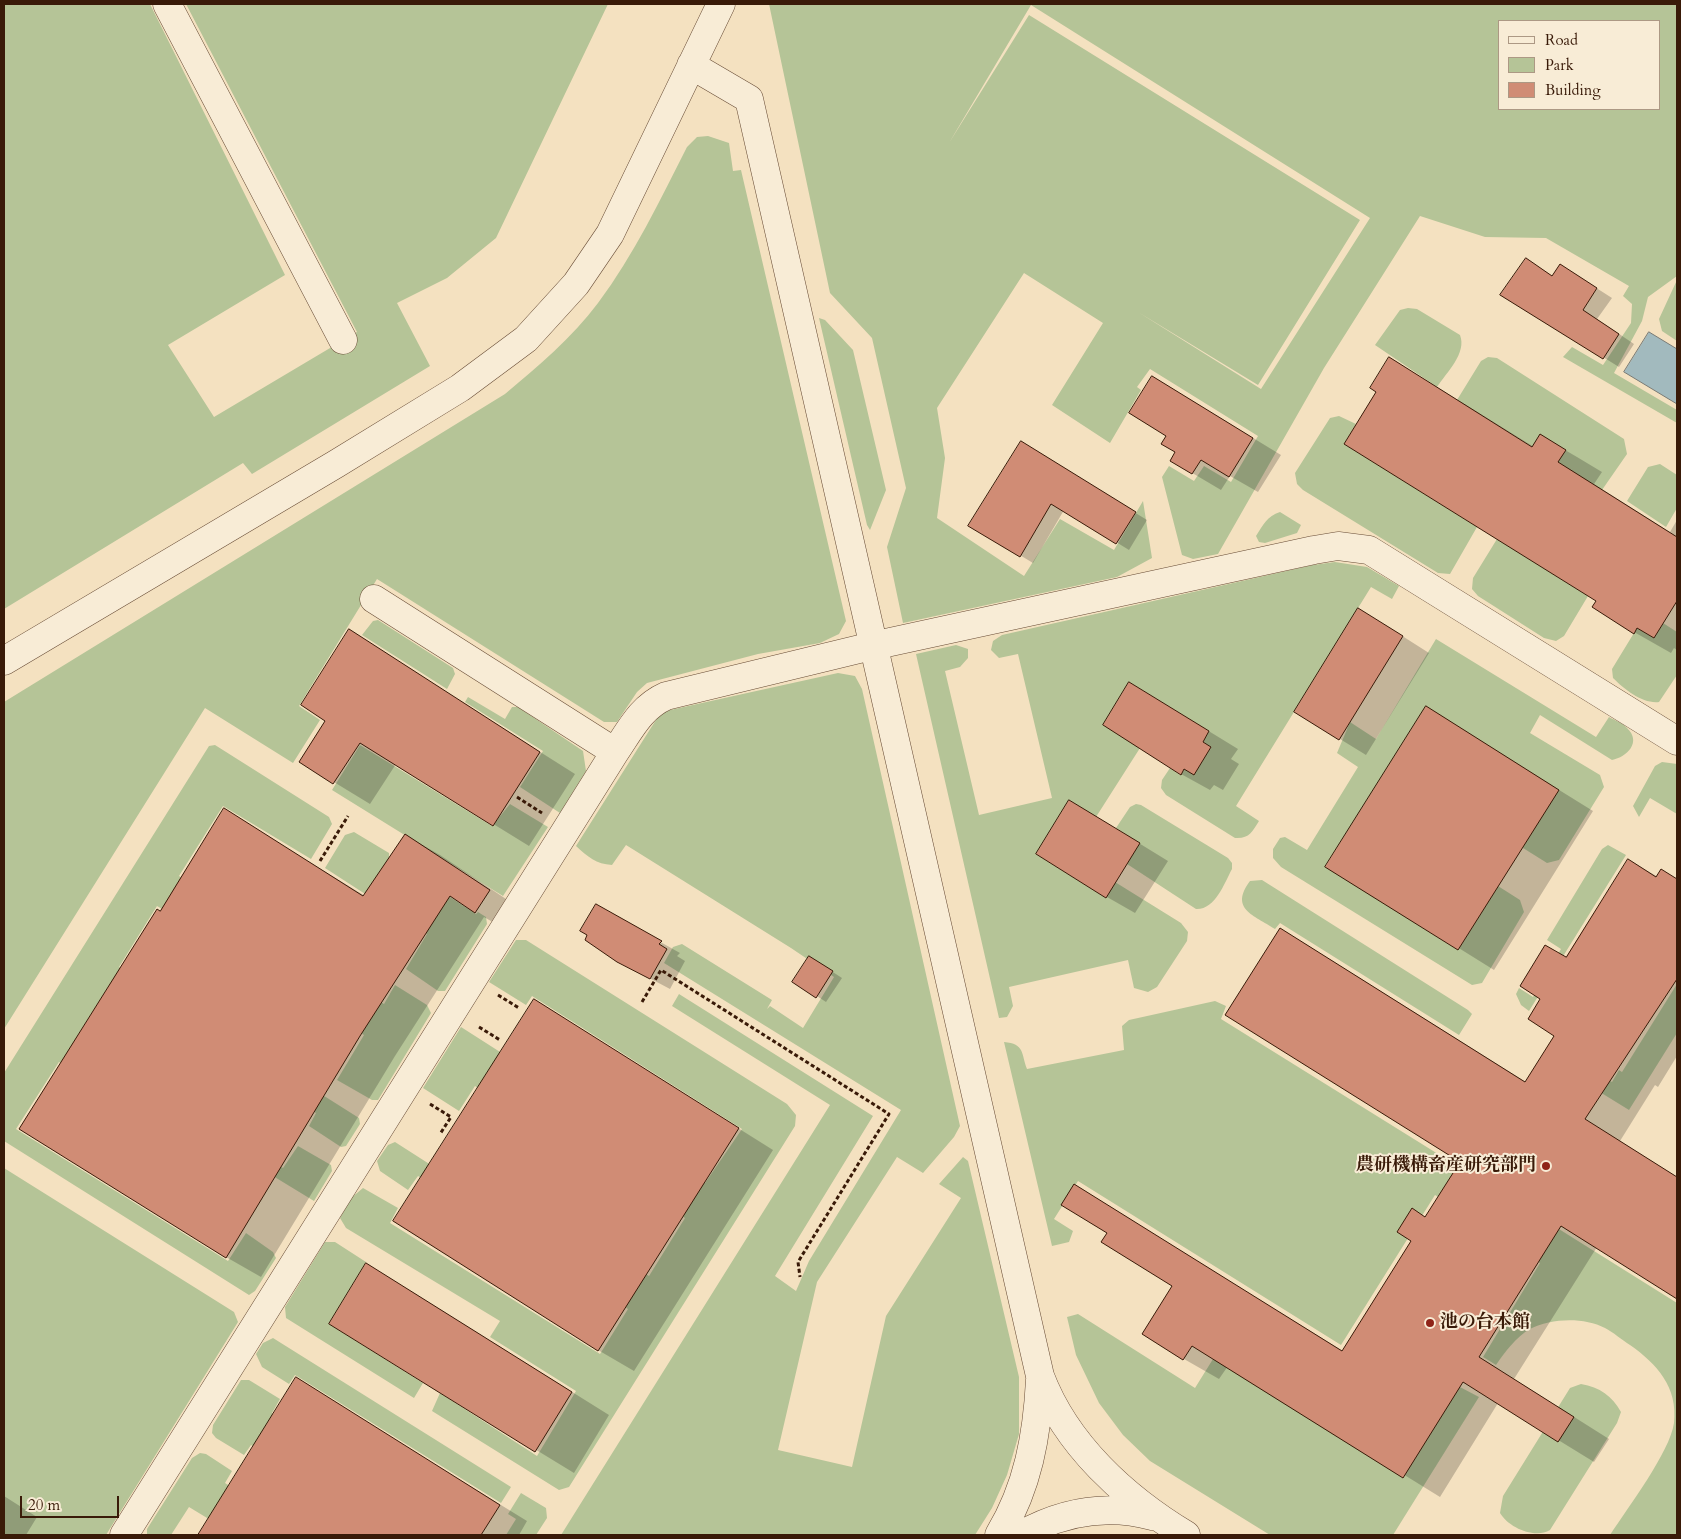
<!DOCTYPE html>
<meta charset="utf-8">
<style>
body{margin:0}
#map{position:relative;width:1681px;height:1539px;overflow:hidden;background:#f4e1c0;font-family:Cardo,serif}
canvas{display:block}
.frame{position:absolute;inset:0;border:5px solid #391a08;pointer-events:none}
.legend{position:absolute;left:1498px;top:20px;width:162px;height:90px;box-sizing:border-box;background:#f8ecd6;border:1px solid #ac9884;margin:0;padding:6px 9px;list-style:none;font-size:15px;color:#391a08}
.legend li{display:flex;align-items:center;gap:10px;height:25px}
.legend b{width:25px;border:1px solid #ac9884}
.scale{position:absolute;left:20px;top:1496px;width:99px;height:22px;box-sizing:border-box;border:2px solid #391a08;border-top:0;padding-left:6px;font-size:15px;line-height:18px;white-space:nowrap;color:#391a08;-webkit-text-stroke:4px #f8ecd6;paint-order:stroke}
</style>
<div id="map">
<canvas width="1681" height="1539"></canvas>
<div class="frame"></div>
<ul class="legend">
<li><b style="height:6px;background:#f8ecd6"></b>Road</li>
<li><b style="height:14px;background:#b5c497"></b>Park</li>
<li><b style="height:14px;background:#d08c75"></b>Building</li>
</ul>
<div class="scale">20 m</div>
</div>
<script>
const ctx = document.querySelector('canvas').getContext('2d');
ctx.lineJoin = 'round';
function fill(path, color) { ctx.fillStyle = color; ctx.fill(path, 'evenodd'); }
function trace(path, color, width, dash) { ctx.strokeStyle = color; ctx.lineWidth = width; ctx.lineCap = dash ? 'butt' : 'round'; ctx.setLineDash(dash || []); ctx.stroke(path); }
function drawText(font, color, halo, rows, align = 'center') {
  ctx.font = font + ' Cardo,"Noto Serif JP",serif'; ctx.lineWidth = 4; ctx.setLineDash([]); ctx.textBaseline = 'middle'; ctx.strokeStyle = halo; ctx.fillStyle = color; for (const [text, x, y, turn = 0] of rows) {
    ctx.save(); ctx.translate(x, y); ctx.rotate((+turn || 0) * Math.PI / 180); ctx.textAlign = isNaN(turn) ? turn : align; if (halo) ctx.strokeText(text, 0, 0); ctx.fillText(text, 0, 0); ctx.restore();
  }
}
fill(new Path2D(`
 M 4,4 L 150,4 L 285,275 L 168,345 L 214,417 L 357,332 L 186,4 L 608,4 L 496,238 L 447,278 L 397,303 L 430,366 L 252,474 L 243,463 L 4,609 Z
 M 769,4 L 1677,4 L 1677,276 L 1648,297 L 1642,321 L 1614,373 L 1677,410 L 1677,423 L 1563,357 L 1572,347 L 1603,365 L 1631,323 L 1632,304 L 1623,296 L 1629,286 L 1546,238 L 1485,237 L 1420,216 L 1324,368 L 1218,554 L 1193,559 L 1182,555 L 1162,477 L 1169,466 L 1194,481 L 1204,466 L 1231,482 L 1258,436 L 1150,369 L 1137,387 L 1141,390 L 1110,443 L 1052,405 L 1103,323 L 1024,273 L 937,408 L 945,458 L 937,518 L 1024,576 L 1060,519 L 1114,550 L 1143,501 L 1152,558 L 1117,577 L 903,623 L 887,547 L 906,488 L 872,338 L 830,293 ZM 1031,5 L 1370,218 L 1261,389 L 1138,312 L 1258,385 L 1360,220 L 1029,15 L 949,143 ZM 1500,21 L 1660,21 L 1660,109 L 1500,109 Z
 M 708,136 L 729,143 L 733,171 L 741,170 L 846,621 L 839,634 L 820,643 L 758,654 L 647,683 L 637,692 L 617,722 L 604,722 L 377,579 L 299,706 L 320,720 L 293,763 L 205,708 L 4,1029 L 4,702 L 505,394 C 538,366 572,338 598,303 C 634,255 660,200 687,147 L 697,137 Z
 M 1677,280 L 1677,341 L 1662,331 L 1659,319 Z
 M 1408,308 L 1417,309 L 1460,335 C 1467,353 1447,372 1437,387 L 1375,345 L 1400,310 Z
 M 819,318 L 825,320 L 853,350 L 886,490 L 870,530 L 867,525 Z
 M 1488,357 L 1497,358 L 1624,439 L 1627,454 L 1602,490 L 1457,400 L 1481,361 Z
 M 1339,416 L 1356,424 L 1344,444 L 1477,527 L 1450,574 L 1438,573 L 1303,490 L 1297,484 L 1295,473 L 1330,418 Z
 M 1660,464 L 1677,475 L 1677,508 L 1666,527 L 1627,501 L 1648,467 Z
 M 1280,512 L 1301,525 L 1297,533 L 1265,543 L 1259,542 L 1256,536 C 1263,525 1267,516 1280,512 Z
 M 1497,539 L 1588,596 L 1564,636 L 1556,641 L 1544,638 L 1478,596 L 1472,589 L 1473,578 Z
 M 1335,562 L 1367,567 L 1399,586 L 1392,599 L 1371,587 L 1236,806 L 1259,821 C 1252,832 1249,839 1235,838 L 1166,795 L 1161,788 L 1162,780 L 1170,768 L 1180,775 L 1184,769 L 1194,774 L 1211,747 L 1203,742 L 1209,731 L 1129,682 L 1103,725 L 1140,748 L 1096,817 L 1069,800 L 1036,854 L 1106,898 L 1115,882 L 1181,923 L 1188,932 L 1187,941 L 1157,987 L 1148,992 L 1134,988 L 1128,960 L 1009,987 L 1013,1006 L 1007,1017 L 999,1018 L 916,654 L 956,645 L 968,649 L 968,658 L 960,667 L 945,671 L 979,815 L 1052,798 L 1018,654 L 999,658 L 991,650 L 993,641 L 1002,635 L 1313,565 Z
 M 378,620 L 453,668 L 455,674 L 447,689 L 362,635 L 373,621 Z
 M 1663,623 L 1677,632 L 1677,675 L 1659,702 C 1643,704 1625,690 1613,678 L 1612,669 L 1637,628 L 1654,638 Z
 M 1436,639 L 1596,737 L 1609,717 C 1614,720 1623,723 1627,728 C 1642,742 1627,757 1612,760 L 1540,715 L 1530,733 L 1600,775 L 1604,787 L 1559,860 L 1547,863 L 1523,848 L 1345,836 L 1325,866 L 1458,950 L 1498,886 L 1520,900 L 1524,912 L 1482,983 L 1472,985 L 1281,867 L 1273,858 L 1273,849 L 1280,838 L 1285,837 L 1307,850 L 1358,767 L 1337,753 L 1350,722 L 1376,739 Z
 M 838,673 L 855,676 L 862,689 L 960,1126 L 954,1137 L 923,1173 L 897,1157 L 817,1282 L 778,1450 L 852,1467 L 886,1316 L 961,1198 L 939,1184 L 963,1157 L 968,1161 L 1019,1377 L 1019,1434 L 1007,1475 L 992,1508 L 975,1535 L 561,1535 L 830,1105 L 672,1006 L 679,994 L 873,1116 L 775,1276 L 796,1291 L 809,1261 L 901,1110 L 664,963 L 673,947 L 682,944 L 772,1000 L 767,1009 L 770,1006 L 803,1028 L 834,977 L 791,948 L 626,845 L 612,865 C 596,864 588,857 576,846 L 661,712 Z
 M 468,697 L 505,719 L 512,707 L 518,707 L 583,751 L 586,771 L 560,813 L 520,787 L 543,751 L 465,702 Z
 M 215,745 L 329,817 L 332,824 L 311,859 L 223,806 L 179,876 L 276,937 L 257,966 L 157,906 L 119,967 L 211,1024 L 110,984 L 76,1038 L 157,1088 L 141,1113 L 59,1062 L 16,1129 L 228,1261 L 246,1233 L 273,1252 L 276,1258 L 255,1291 L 249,1295 L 4,1141 L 4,1073 L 209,746 Z
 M 360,745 L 492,826 L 510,804 L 548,827 L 503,896 L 332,790 Z
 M 1662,762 L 1677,764 L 1677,814 L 1650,798 L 1639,817 L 1633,806 L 1655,766 Z
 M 1136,804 L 1141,805 L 1228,858 L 1232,863 L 1232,869 C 1224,884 1215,910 1196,909 L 1127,864 L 1139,843 L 1116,828 L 1130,807 Z
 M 354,832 L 389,853 L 389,857 L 476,914 L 478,912 L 486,917 L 487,924 L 445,991 L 438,991 L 406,969 L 427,934 L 325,868 L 345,835 Z
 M 1608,845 L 1626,855 L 1529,1011 L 1521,1005 L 1516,994 L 1519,988 L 1533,997 L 1561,949 L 1547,940 L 1602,849 Z
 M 1262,880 L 1468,1010 L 1472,1014 L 1459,1035 L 1280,923 L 1275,929 C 1254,915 1229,909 1250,881 Z
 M 516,940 L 526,940 L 787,1104 L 796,1115 L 795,1126 L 569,1487 L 559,1490 L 432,1411 L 440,1393 L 537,1456 L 576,1391 L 490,1337 L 500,1321 L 346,1228 L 340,1218 L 351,1198 L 363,1188 L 398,1208 L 390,1223 L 600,1354 L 628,1309 L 418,1176 L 408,1190 L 380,1171 L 377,1161 L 388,1145 L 395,1142 L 559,1247 L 570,1227 L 649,1276 L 685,1218 L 475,1086 L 459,1111 L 423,1088 L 461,1027 L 705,1183 L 742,1129 L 532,996 L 526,1005 L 489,982 Z
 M 294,948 L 384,1004 L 395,985 L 427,1005 L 431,1013 L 378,1100 L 372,1100 L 337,1080 L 364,1035 L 285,986 Z
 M 1677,984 L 1677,1033 L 1629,1110 L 1577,1078 L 1585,1066 L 1612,1082 L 1619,1070 L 1622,1072 Z
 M 1215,1001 L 1226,1006 L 1221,1019 L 1483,1182 L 1463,1212 L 1435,1195 L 1341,1345 L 1078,1181 L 1054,1219 L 1073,1231 L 1069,1242 L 1052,1246 L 1004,1042 C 1025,1044 1021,1053 1027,1069 L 1124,1050 L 1122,1026 L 1129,1020 Z
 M 242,1044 L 359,1118 L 360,1124 L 346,1146 L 341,1147 L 309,1126 L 316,1113 L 227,1056 Z
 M 210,1124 L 283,1168 L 298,1146 L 331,1165 L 332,1171 L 314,1201 L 204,1134 Z
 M 4,1168 L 234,1312 L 238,1322 L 106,1535 L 4,1535 Z
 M 1503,1194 L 1677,1303 L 1677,1535 L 1610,1535 C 1627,1509 1670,1452 1674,1423 C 1678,1387 1657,1364 1630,1345 C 1622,1340 1613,1332 1605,1328 C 1584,1317 1551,1318 1530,1329 C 1516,1337 1505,1352 1496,1365 L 1483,1357 L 1540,1263 L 1483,1225 Z
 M 325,1242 L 335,1242 L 366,1262 L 329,1324 L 423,1383 L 414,1398 L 286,1318 L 285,1307 Z
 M 1078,1314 L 1195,1388 L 1213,1359 L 1460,1387 L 1479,1397 L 1393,1535 L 1270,1535 L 1150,1461 L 1123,1435 L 1099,1403 L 1076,1355 L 1067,1317 Z
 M 273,1338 L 511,1487 L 501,1503 L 295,1375 L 289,1384 L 262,1367 L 256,1354 L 263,1343 Z
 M 241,1380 L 249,1380 L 280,1399 L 272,1413 L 464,1535 L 397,1535 L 251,1445 L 244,1455 L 216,1438 L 212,1433 L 213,1425 Z
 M 1581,1384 C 1600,1387 1612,1396 1621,1412 L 1617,1423 L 1550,1530 C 1535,1539 1509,1528 1500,1513 L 1503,1496 L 1570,1388 Z
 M 200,1453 L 206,1454 L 232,1471 L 225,1483 L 307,1535 L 235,1535 L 189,1507 L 171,1535 L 147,1535 L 147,1529 L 192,1458 Z
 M 521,1493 L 546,1508 L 547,1518 L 536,1535 L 506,1535 L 516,1519 L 508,1514 Z`), '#b5c497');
const water = new Path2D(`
 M 1649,332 L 1677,349 L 1677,404 L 1624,372 Z`);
fill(water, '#a2babe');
trace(water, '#787a75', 1);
fill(new Path2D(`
 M 1527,259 L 1554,277 L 1576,275 L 1612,298 L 1597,319 L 1634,344 L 1619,367 L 1502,294 Z
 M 1390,358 L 1534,447 L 1541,436 L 1577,457 L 1602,472 L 1594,484 L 1670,532 L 1677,520 L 1677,650 L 1674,648 L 1671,653 L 1634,632 L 1598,601 L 1378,391 Z
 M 1181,394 L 1281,455 L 1258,492 L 1230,476 L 1221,490 L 1172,461 L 1177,452 L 1168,435 Z
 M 1033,450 L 1147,520 L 1129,550 L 1064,510 L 1033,563 L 970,525 Z
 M 1385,625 L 1429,653 L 1366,755 L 1296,712 Z
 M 349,631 L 575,774 L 529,846 L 396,764 L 370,804 L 301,762 L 327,721 Z
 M 1158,700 L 1238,749 L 1231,759 L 1239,764 L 1223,790 L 1214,785 L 1210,790 L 1181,774 Z
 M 1427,708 L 1593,811 L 1494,970 L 1327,866 Z
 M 224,810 L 365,896 L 405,835 L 440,855 L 524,911 L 510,932 L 484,917 L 395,1056 L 261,1277 L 226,1257 L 161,912 Z
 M 1098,818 L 1168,861 L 1135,913 L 1107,897 Z
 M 1629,860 L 1658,877 L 1661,871 L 1677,880 L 1677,1056 L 1658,1087 L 1655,1085 L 1620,1141 L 1677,1177 L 1677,1297 L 1597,1247 L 1514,1379 L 1609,1439 L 1594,1462 L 1498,1403 L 1440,1497 L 1228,1366 L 1219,1379 L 1184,1359 L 1174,1286 L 1108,1233 L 1074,1186 L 1343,1351 L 1412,1240 L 1413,1210 L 1426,1218 L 1461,1162 L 1281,929 L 1526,1082 L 1556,1035 L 1567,958 Z
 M 596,906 L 680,953 L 677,956 L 685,961 L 670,989 L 638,972 Z
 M 819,963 L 842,978 L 826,1002 L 794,981 Z
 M 569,1022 L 773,1150 L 634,1371 L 598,1350 Z
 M 404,1287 L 609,1415 L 574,1473 L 330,1324 Z
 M 296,1379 L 527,1521 L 519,1535 L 200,1535 Z
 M 4,1496 L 37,1517 L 26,1535 L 4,1535 Z`), '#0003');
const building = new Path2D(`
 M 1526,258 L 1552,276 L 1560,264 L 1597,288 L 1583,310 L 1619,334 L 1603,359 L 1500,295 Z
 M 1389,357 L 1532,447 L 1540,434 L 1566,450 L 1558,462 L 1677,537 L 1677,601 L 1654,638 L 1637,628 L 1634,634 L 1592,607 L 1596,601 L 1344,444 L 1376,392 L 1370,388 Z
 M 1152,376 L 1253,438 L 1229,477 L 1201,460 L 1192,474 L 1170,461 L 1175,452 L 1161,444 L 1166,436 L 1129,413 Z
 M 1021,441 L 1136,512 L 1116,544 L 1051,504 L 1020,557 L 968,526 Z
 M 1358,608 L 1403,636 L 1339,740 L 1294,712 Z
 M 349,629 L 540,752 L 493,826 L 360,743 L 333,784 L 299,762 L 325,721 L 301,705 Z
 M 1129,682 L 1209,731 L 1203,742 L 1211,747 L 1194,775 L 1184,769 L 1181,775 L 1103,725 Z
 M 1426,706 L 1559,790 L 1458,950 L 1325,867 Z
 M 1069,800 L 1140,843 L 1106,898 L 1036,854 Z
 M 224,808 L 363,896 L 405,834 L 490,890 L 475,913 L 450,896 L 360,1036 L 226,1258 L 19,1129 L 157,909 L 160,911 Z
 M 1628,859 L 1656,877 L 1661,869 L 1677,879 L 1677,979 L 1585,1119 L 1677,1177 L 1677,1299 L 1561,1226 L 1479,1357 L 1574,1417 L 1558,1442 L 1463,1382 L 1403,1478 L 1192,1346 L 1183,1360 L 1142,1334 L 1172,1286 L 1101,1242 L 1107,1233 L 1061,1205 L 1074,1184 L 1342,1351 L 1411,1241 L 1397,1232 L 1412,1208 L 1425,1217 L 1460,1162 L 1225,1015 L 1280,928 L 1525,1082 L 1554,1036 L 1528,1019 L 1540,999 L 1520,986 L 1545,945 L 1566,957 Z
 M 596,904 L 662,941 L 659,944 L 667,949 L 650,979 L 617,962 L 585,940 L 587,935 L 580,931 Z
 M 809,956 L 833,971 L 816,998 L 792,982 Z
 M 534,999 L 739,1128 L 598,1351 L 393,1221 Z
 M 366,1263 L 572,1392 L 535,1452 L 329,1324 Z
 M 296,1377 L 500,1505 L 481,1535 L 198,1535 Z`);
fill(building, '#d08c75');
trace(building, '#391a08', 1);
const minor = new Path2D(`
 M 167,4 L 343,340
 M 691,65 L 749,99 L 1040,1376 C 1066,1445 1125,1498 1186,1535
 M 374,599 L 615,752
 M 4,661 L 336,464 L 460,388 L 526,339 L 576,284 L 610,234 L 721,4
 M 124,1535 L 615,752 C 630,730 641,707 666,696 L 872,646 L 1314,550 L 1338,546 L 1369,550 L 1677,741
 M 999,1535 C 1028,1487 1037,1436 1040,1380
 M 1021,1535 C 1062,1512 1107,1504 1152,1516`);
trace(minor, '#684c36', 29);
trace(new Path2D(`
 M 517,797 L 542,813
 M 320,861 L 348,816
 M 498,995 L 519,1008
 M 642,1002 L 661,970 L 889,1114 L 798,1262 L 800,1277
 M 479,1027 L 500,1040
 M 430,1104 L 451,1117 L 440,1134`), '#391a08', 3, [4, 2.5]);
trace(minor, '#f8ecd6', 28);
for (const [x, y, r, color] of [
 [1546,1166,5,"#8f2418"],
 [1430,1323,5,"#8f2418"]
]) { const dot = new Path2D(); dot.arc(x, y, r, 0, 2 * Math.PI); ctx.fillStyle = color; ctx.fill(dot); trace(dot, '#f8ecd6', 2); }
drawText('bold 18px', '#391a08', '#f8ecd6', [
 ["農研機構畜産研究部門",1536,1166],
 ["池の台本館",1440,1323,"left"]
], 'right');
</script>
